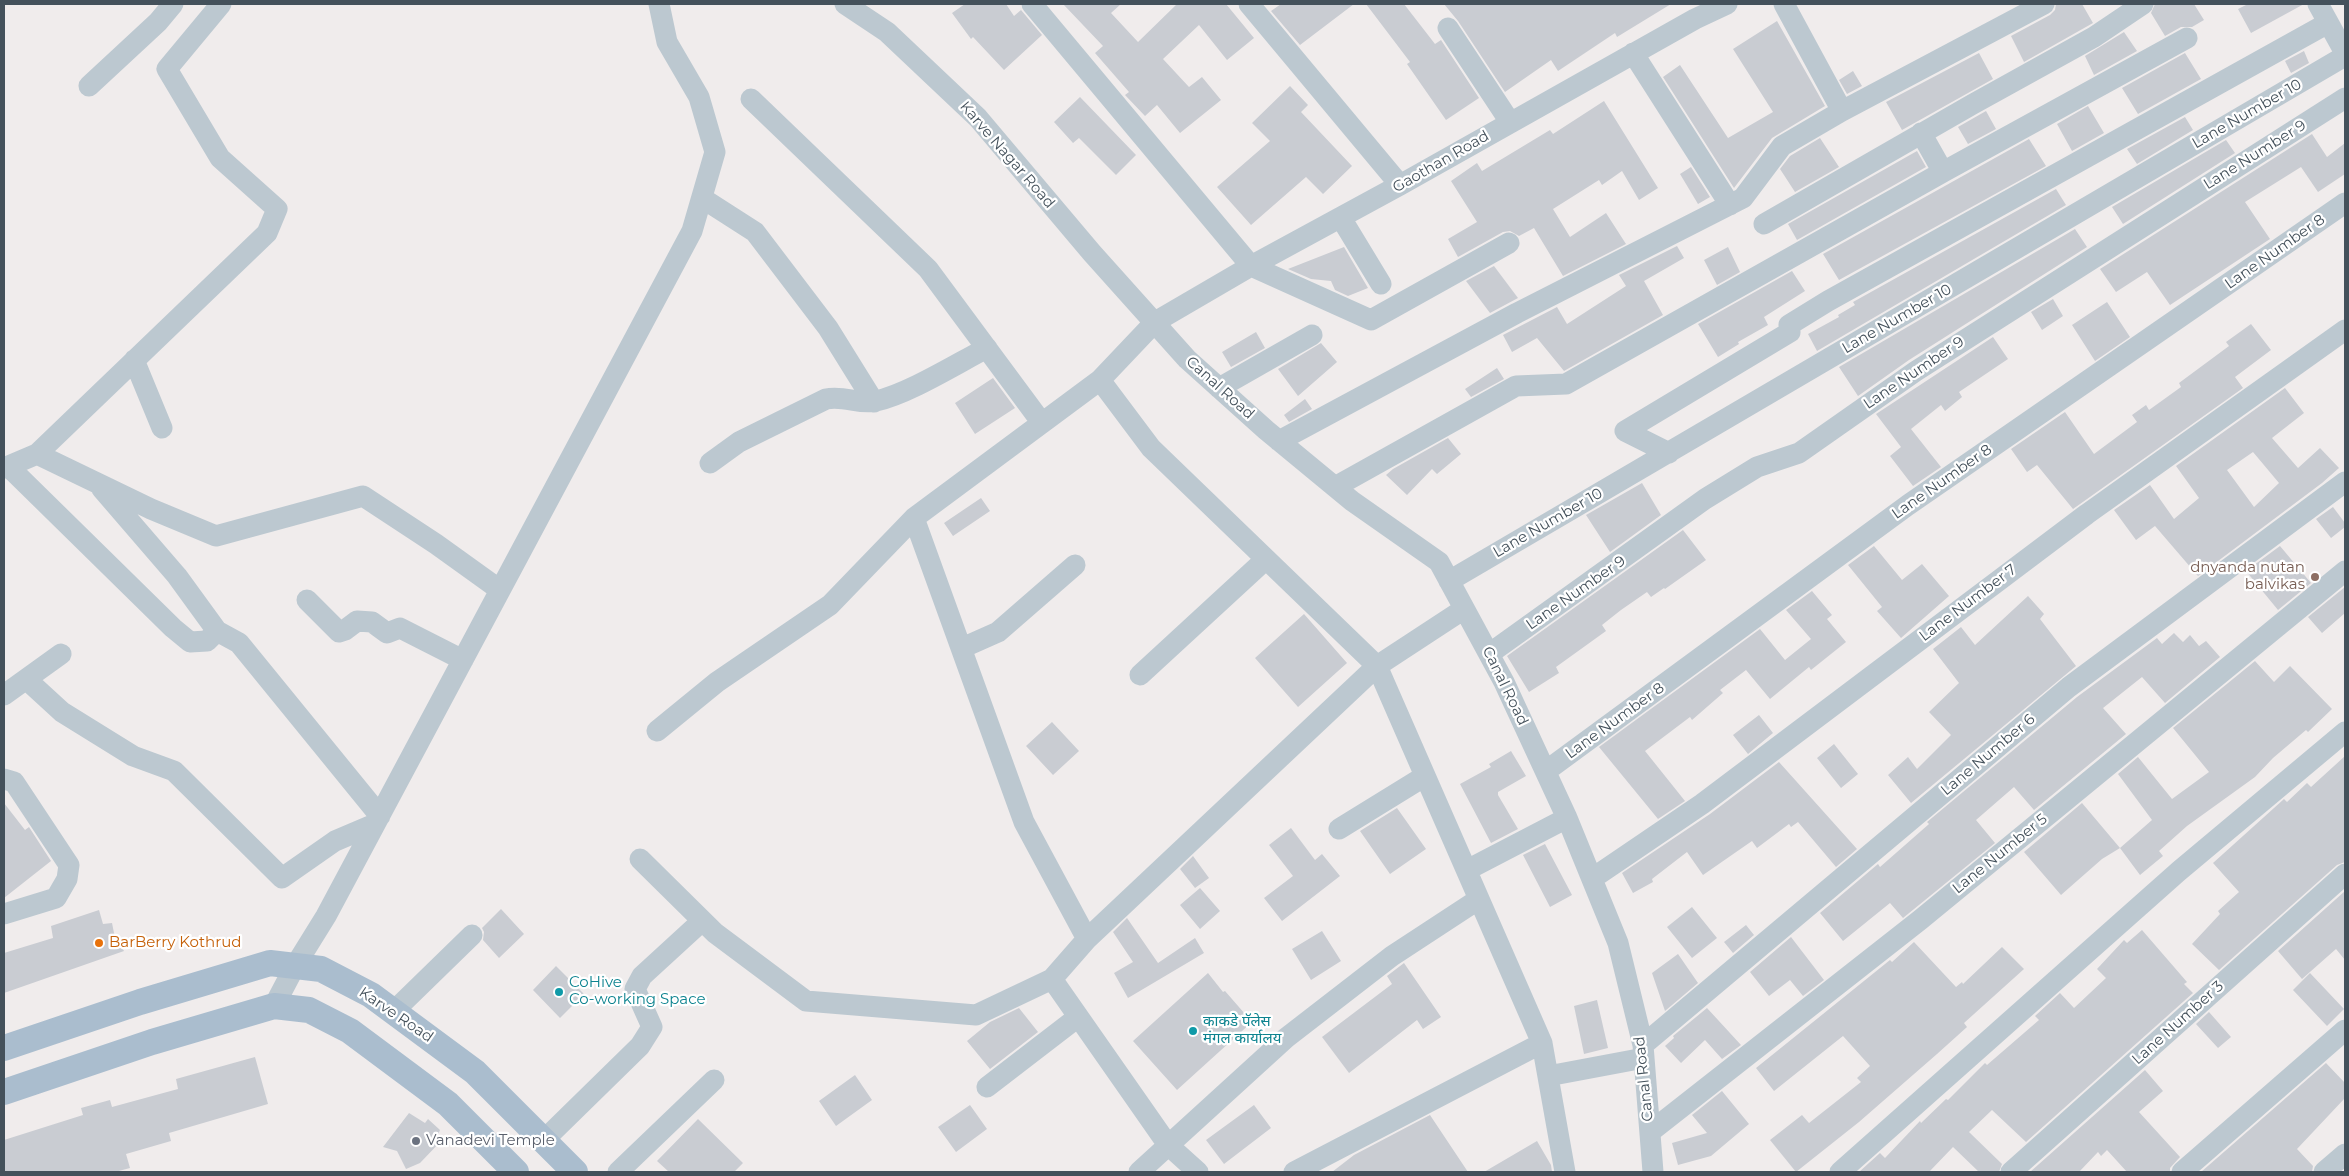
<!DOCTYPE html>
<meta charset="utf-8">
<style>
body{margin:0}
#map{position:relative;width:2349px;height:1176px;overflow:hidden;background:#f0ecec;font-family:Montserrat,sans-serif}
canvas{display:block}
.frame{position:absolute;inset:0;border:5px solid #44515b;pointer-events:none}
</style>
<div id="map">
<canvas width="2349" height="1176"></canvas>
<div class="frame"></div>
</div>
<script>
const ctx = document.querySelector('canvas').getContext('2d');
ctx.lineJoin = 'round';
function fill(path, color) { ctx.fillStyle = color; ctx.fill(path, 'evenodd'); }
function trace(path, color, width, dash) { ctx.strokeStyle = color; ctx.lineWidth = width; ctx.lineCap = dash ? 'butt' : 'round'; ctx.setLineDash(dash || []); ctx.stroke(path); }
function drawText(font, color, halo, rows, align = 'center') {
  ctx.font = font + ' Montserrat,"Noto Sans Devanagari",sans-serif'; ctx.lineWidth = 4.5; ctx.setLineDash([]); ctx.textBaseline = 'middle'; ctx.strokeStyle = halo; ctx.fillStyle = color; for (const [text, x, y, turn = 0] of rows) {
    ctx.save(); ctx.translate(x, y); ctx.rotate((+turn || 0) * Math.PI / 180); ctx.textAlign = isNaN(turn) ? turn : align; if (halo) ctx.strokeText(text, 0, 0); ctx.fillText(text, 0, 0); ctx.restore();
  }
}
fill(new Path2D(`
 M 965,4 L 1006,4 L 1014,16 L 1021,10 L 1042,35 L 1004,70 L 973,37 L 971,39 L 952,13 Z
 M 1063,4 L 1121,4 L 1111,13 L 1138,42 L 1177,4 L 1226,4 L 1254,38 L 1227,60 L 1199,25 L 1163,59 L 1189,87 L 1202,77 L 1221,100 L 1180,133 L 1157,105 L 1145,116 L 1125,95 L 1129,92 L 1095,53 L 1103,46 Z
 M 1281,4 L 1354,4 L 1300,45 L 1271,11 Z
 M 1366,4 L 1404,4 L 1435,44 L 1441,40 L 1479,98 L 1446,120 L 1407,64 L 1410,62 Z
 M 1444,4 L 1671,4 L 1617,37 L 1615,33 L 1558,71 L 1551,60 L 1505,92 L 1458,21 Z
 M 2056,4 L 2082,4 L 2093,23 L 2024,62 L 2011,36 L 2050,15 L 2055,10 Z
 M 2155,4 L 2194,4 L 2204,20 L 2192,27 L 2181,27 L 2165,36 L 2151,13 Z
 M 2248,4 L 2304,4 L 2251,33 L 2238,9 Z
 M 1777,21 L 1825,106 L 1772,138 L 1734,188 L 1663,77 L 1680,65 L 1728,138 L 1773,112 L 1733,49 Z
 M 2124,32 L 2137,51 L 2094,75 L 2085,56 Z
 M 2304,51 L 2309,63 L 2291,73 L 2285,61 Z
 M 1979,53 L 1993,79 L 1902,130 L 1886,102 Z
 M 2185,53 L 2201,79 L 2138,114 L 2122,88 Z
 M 1853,71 L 1862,86 L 1847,94 L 1839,80 Z
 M 1290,86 L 1308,105 L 1301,112 L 1352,166 L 1323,194 L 1306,177 L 1251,225 L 1217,187 L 1270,141 L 1252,123 Z
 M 1080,97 L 1136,155 L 1116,175 L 1079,138 L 1073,143 L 1054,122 Z
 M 1604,101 L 1658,188 L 1639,200 L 1622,171 L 1602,185 L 1599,180 L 1553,209 L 1570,237 L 1606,213 L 1626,244 L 1563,276 L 1534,228 L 1519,236 L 1510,231 L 1503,232 L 1458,257 L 1448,239 L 1477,222 L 1451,181 L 1477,163 L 1482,171 L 1550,130 L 1553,134 Z
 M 2088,106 L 2104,133 L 2072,151 L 2057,124 Z
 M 1986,111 L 1996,129 L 1968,144 L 1958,127 Z
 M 2185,117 L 2193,130 L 2137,164 L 2127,149 Z
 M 2312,134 L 2327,157 L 2345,143 L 2345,174 L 2318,192 L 2301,167 L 2245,202 L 2270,239 L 2170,305 L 2147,272 L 2116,292 L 2100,269 Z
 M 1820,138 L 1839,167 L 1795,192 L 1780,169 L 1790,156 Z
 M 2029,139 L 2046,166 L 1839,280 L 1823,254 Z
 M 2226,140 L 2235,153 L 2123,224 L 2112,207 Z
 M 1917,151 L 1926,167 L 1797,240 L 1788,224 Z
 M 1691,167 L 1710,197 L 1698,204 L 1680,174 Z
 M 2056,189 L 2066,205 L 1817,351 L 1808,334 L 1839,317 L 1838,315 L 1855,305 L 1853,302 Z
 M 2075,229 L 2087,247 L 1909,360 L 1858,396 L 1839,367 Z
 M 1677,246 L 1684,258 L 1644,281 L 1663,315 L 1564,371 L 1537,338 L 1512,352 L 1503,335 L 1557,307 L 1567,324 L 1626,286 L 1619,275 Z
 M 1344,247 L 1368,288 L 1348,296 L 1335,290 L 1331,281 L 1311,279 L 1288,269 Z
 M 1728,247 L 1740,272 L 1717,285 L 1704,260 Z
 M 1494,266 L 1518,298 L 1490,313 L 1466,281 Z
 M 1792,271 L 1805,291 L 1764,317 L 1768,325 L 1738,342 L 1739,344 L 1718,357 L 1698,324 Z
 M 2053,299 L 2063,316 L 2042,330 L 2031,312 Z
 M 2107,302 L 2130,337 L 2095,361 L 2072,325 Z
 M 2251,324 L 2271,350 L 2235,377 L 2243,388 L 2073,509 L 2037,465 L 2027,472 L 2011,449 L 2065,412 L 2094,454 L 2137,422 L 2132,415 L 2146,405 L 2149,410 L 2181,387 L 2179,383 L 2229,346 L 2226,342 Z
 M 1256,332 L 1265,348 L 1231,367 L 1222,352 Z
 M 1993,337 L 2008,359 L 1959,392 L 1962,397 L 1945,411 L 1941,405 L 1911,429 L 1941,467 L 1913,486 L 1890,456 L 1901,447 L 1876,414 Z
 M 1321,343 L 1337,362 L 1298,396 L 1278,369 Z
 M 1497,368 L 1504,379 L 1471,397 L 1465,389 Z
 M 993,378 L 1015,408 L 975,434 L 955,403 Z
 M 2285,388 L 2304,413 L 2272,438 L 2298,468 L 2320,448 L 2339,468 L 2322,483 L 2198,576 L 2155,526 L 2136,540 L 2114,510 L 2150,485 L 2174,519 L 2199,498 L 2176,466 ZM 2253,452 L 2279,483 L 2254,507 L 2227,470 Z
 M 1305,399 L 1312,409 L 1289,422 L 1284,415 Z
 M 1448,438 L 1461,454 L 1437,474 L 1432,469 L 1407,495 L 1386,475 L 1393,469 Z
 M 1642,483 L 1661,515 L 1610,552 L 1586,515 Z
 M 981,498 L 990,511 L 953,536 L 944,523 Z
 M 2333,507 L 2345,523 L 2345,527 L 2331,538 L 2316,519 Z
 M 1683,530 L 1706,560 L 1665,589 L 1664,588 L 1651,597 L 1647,592 L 1621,610 L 1602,625 L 1606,631 L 1556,667 L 1559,673 L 1529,692 L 1507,656 Z
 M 1874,546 L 1902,580 L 1922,564 L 1949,596 L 1901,638 L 1877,611 L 1882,607 L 1848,565 Z
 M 2280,546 L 2311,583 L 2278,610 L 2246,571 Z
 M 2345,587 L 2345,613 L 2322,633 L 2308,617 Z
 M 1812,591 L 1832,615 L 1827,619 L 1846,642 L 1811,670 L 1809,667 L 1770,699 L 1746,670 L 1720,690 L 1723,693 L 1692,720 L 1690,717 L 1645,751 L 1685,801 L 1658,819 L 1599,747 L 1760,629 L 1785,660 L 1811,639 L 1786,610 Z
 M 2028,596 L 2044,614 L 2040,619 L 2076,666 L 1911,803 L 1888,775 L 1908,757 L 1917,769 L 1951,735 L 1929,712 L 1959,683 L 1933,649 L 1961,627 L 1975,645 Z
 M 1304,614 L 1347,663 L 1298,707 L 1255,658 Z
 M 2174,633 L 2183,642 L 2190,635 L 2199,646 L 2206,641 L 2220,657 L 2165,703 L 2142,677 L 2103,708 L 2126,734 L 2034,810 L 2014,787 L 1976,820 L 1995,843 L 1903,918 L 1890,903 L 1843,941 L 1820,913 L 1878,864 L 1880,867 L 1929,824 L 1927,822 L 2077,697 L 2157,638 L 2162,644 Z
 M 2255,661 L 2274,682 L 2290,666 L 2332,709 L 2308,732 L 2306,730 L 2273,758 L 2255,777 L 2187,826 L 2159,851 L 2163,856 L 2140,875 L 2120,848 L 2152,820 L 2118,774 L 2138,757 L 2172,799 L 2209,772 L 2173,728 Z
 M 1759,715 L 1773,733 L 1748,754 L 1733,735 Z
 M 1052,722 L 1079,751 L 1053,775 L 1026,746 Z
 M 1834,744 L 1858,774 L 1841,788 L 1817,758 Z
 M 1511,751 L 1526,776 L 1498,792 L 1498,795 L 1518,829 L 1491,843 L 1460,784 L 1491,767 L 1489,764 Z
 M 2345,756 L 2345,862 L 2337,865 L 2219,970 L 2192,944 L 2220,914 L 2218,911 L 2239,892 L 2213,863 L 2284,799 L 2287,802 L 2307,783 L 2311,787 Z
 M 1779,762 L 1857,849 L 1836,867 L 1798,822 L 1791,827 L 1789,824 L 1757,848 L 1752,841 L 1703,875 L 1687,852 L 1652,879 L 1653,882 L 1633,893 L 1622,873 L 1710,814 Z
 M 4,803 L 25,830 L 29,827 L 51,861 L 4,898 Z
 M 2082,803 L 2120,848 L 2102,859 L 2061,895 L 2024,852 Z
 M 1397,808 L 1426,849 L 1390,874 L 1360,831 Z
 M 1291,828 L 1315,860 L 1322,854 L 1340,876 L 1282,921 L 1264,898 L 1293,876 L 1269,845 Z
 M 1545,844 L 1572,895 L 1550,907 L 1523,855 Z
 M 1193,856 L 1209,878 L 1195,888 L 1180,869 Z
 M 1200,888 L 1220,911 L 1200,929 L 1180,905 Z
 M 2345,891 L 2345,960 L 2336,949 L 2302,979 L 2278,951 Z
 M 1692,907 L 1717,938 L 1692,958 L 1667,927 Z
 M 501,909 L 524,934 L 499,958 L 483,940 L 484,932 L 482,928 Z
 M 99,910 L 103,924 L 112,923 L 114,933 L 124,951 L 4,993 L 4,953 L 53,938 L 51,926 Z
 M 1127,918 L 1158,963 L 1195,938 L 1204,953 L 1128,998 L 1114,973 L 1133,962 L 1113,932 Z
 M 1746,925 L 1754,935 L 1733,953 L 1724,942 Z
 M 2142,930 L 2187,982 L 2184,984 L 2193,993 L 2026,1142 L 1992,1110 L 1969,1132 L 2002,1164 L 1999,1172 L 1979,1172 L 1953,1147 L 1929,1172 L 1859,1172 L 1880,1153 L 1885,1158 L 1920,1121 L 1921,1123 L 1946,1099 L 1948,1100 L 1985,1063 L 1987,1065 L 2039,1020 L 2035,1016 L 2060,993 L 2074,1008 L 2106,978 L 2097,969 L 2124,940 L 2127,943 Z
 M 1322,931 L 1341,961 L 1311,980 L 1292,949 Z
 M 1791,937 L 1824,980 L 1803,996 L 1790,980 L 1769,996 L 1750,972 Z
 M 1914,942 L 1956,987 L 1962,982 L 1963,984 L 2002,947 L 2024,969 L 1964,1023 L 1967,1027 L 1937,1054 L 1859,1122 L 1796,1172 L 1770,1140 L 1802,1115 L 1809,1123 L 1861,1082 L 1857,1078 L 1870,1066 L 1843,1036 L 1774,1091 L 1756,1068 L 1890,960 L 1892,962 Z
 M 1678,954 L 1698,983 L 1665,1011 L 1652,973 Z
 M 1404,963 L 1441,1017 L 1423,1029 L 1417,1020 L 1349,1073 L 1322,1037 L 1392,984 L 1387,976 Z
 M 556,966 L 584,994 L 560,1018 L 533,990 Z
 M 1208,973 L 1223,992 L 1225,991 L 1252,1022 L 1177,1090 L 1133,1041 Z
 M 2310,973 L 2344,1009 L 2327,1026 L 2293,990 Z
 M 1597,1000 L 1608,1048 L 1584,1054 L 1574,1006 Z
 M 1019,1008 L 1038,1032 L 990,1069 L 967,1041 L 990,1022 Z
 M 1707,1008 L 1741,1045 L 1722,1059 L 1705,1040 L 1681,1063 L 1665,1046 L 1674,1038 L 1673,1036 Z
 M 2209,1012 L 2231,1037 L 2218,1048 L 2196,1024 Z
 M 255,1057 L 268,1104 L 169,1133 L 171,1141 L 126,1154 L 130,1168 L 115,1172 L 4,1172 L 4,1140 L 83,1115 L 81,1108 L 110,1100 L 112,1107 L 178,1089 L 176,1079 Z
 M 2326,1063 L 2345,1083 L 2345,1098 L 2297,1149 L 2313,1166 L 2312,1172 L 2201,1172 Z
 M 2145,1070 L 2163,1091 L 2139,1112 L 2180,1157 L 2170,1168 L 2170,1172 L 2127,1172 L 2107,1150 L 2101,1156 L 2098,1152 L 2079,1172 L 2030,1172 Z
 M 855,1075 L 872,1100 L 836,1126 L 819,1101 Z
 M 1722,1091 L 1749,1124 L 1711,1156 L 1678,1165 L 1672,1143 L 1707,1133 L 1692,1115 Z
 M 970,1105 L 987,1129 L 956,1152 L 938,1127 Z
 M 1254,1105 L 1271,1128 L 1224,1164 L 1206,1140 Z
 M 409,1113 L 425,1123 L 428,1119 L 440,1130 L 438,1135 L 443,1139 L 420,1163 L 406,1169 L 397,1151 L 383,1147 Z
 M 1430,1115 L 1468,1172 L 1332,1172 L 1354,1155 Z
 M 698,1119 L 743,1163 L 734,1172 L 669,1172 L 657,1161 Z
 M 1537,1141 L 1551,1165 L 1552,1172 L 1484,1172 Z`), '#c9ccd2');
trace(new Path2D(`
 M 845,4 L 887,32 L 978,118 L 1092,253 L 1187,359 L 1266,430 L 1352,501 L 1439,562 L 1504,682 L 1567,818 L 1618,943 L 1643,1045 L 1653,1172
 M 1032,4 L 1251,266 L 1371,320 L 1509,243
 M 1249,4 L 1400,185
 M 1784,4 L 1842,111
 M 2318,4 L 2345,53
 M 1448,28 L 1510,122
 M 1633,53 L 1730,205
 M 89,86 L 158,22 L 173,4
 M 751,99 L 928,269 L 1042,423
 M 1943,172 L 2187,38
 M 702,198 L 755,232 L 828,328 L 874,402
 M 1341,218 L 1381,284
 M 1764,224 L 1973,104 L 2094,37 L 2143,4
 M 134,360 L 162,428
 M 1100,380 L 1151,448 L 1377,666 L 1542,1043 L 1565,1172
 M 1219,388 L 1312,335
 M 1279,441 L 1517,313 L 1743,198 L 1782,146 L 1842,111 L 2044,4
 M 1669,453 L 1625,431 L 1790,332 L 1789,325 L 1828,301 L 2328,23
 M 37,454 L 151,509 L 216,536 L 363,496 L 436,544 L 500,590
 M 710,463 L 739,442 L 826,399 C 844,395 860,405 876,401 C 908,394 956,364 987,348
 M 8,466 L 173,628 L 190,642 L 207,641 L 217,631 L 177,576 L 102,489
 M 4,468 L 37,454 L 267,233 L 277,209 L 220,158 L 167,69 L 221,4
 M 1335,487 L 1516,386 L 1566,384 L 1943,172 L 1921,133
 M 914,518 L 1024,822 L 1087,939
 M 1449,581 L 2345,56
 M 307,600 L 339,632 L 345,630 L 357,621 L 372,622 L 387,633 L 400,628 L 463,660
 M 217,631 L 239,643 L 380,816
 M 962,648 L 998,632 L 1075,565
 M 1489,654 L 1705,499 L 1757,467 L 1799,453 L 1916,371 L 2345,98
 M 1140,675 L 1266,559
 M 26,679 L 62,712 L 133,756 L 174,771 L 282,878 L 335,841 L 375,824
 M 4,695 L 61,654
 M 657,731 L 717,682 L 830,605 L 914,518 L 1100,380 L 1155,322 L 1251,266 L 1400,185 L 1695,19 L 1727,4
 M 1546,771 L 1908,505 L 2345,203
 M 4,779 L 14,782 L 69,865 L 67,879 L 56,898 L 4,914
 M 1339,829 L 1425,776
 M 640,859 L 715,933 L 806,1001 L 976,1015 L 1052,979 L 1087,939 L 1377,666 L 1464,609
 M 1467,870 L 1567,818
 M 1593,878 L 1702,804 L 2087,514 L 2345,330
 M 1052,979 L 1168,1145 L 1198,1172
 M 274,1006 L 295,966 L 326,916 L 692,231 L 715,152 L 699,97 L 667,42 L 659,4
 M 394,1011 L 472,935
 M 1643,1045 L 2069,687 L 2345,482
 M 1548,1076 L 1644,1058
 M 987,1087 L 1078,1017
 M 1650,1132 L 1920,920 L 2345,571
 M 544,1140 L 640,1046 L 652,1027 L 635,989 L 642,976 L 702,921
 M 618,1172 L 714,1080
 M 1139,1172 L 1286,1038 L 1392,956 L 1479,899
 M 1294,1172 L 1542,1043
 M 1840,1172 L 2179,871 L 2345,732
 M 2011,1172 L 2345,874
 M 2182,1172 L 2345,1030
 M 2324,1172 L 2345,1154`), '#bcc8d0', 21);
trace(new Path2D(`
 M 4,1048 L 140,1002 L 270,963 L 321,969 L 371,995 L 475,1072 L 575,1172
 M 4,1092 L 152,1042 L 274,1006 L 309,1010 L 350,1031 L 448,1104 L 516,1172`), '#aabdce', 26);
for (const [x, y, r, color] of [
 [2315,577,5,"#8d6e63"],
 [99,943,5,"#e8710a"],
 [559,992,5,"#0f9aa8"],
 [1193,1031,5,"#0f9aa8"],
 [416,1141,5,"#6b7280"]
]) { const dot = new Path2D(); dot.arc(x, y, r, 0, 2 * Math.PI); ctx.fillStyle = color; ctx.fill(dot); trace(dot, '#fff', 2); }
drawText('15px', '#44515b', '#fff', [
 ["Lane Number 10",2247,114,-30],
 ["Karve Nagar Road",1007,155,49],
 ["Lane Number 9",2255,155,-32],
 ["Gaothan Road",1441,162,-30],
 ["Lane Number 8",2275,252,-35],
 ["Lane Number 10",1897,319,-30],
 ["Lane Number 9",1914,373,-34],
 ["Canal Road",1220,388,42],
 ["Lane Number 8",1942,482,-35],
 ["Lane Number 10",1548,523,-30],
 ["Lane Number 9",1576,593,-35],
 ["Lane Number 7",1968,603,-37],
 ["Canal Road",1505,686,64],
 ["Lane Number 8",1615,721,-36],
 ["Lane Number 6",1988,755,-40],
 ["Lane Number 5",2000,854,-39],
 ["Karve Road",396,1015,34],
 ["Lane Number 3",2178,1023,-42],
 ["Canal Road",1644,1079,-96]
]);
drawText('15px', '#785e54', '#fff', [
 ["dnyanda nutan",2305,568],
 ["balvikas",2305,585]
], 'right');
drawText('15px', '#c56008', '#fff', [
 ["BarBerry Kothrud",109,943]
], 'left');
drawText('15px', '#0d838f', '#fff', [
 ["CoHive",569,983],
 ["Co-working Space",569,1000],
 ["काकडे पॅलेस",1203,1022],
 ["मंगल कार्यालय",1203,1039]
], 'left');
drawText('15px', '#5b616d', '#fff', [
 ["Vanadevi Temple",426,1141]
], 'left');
</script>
